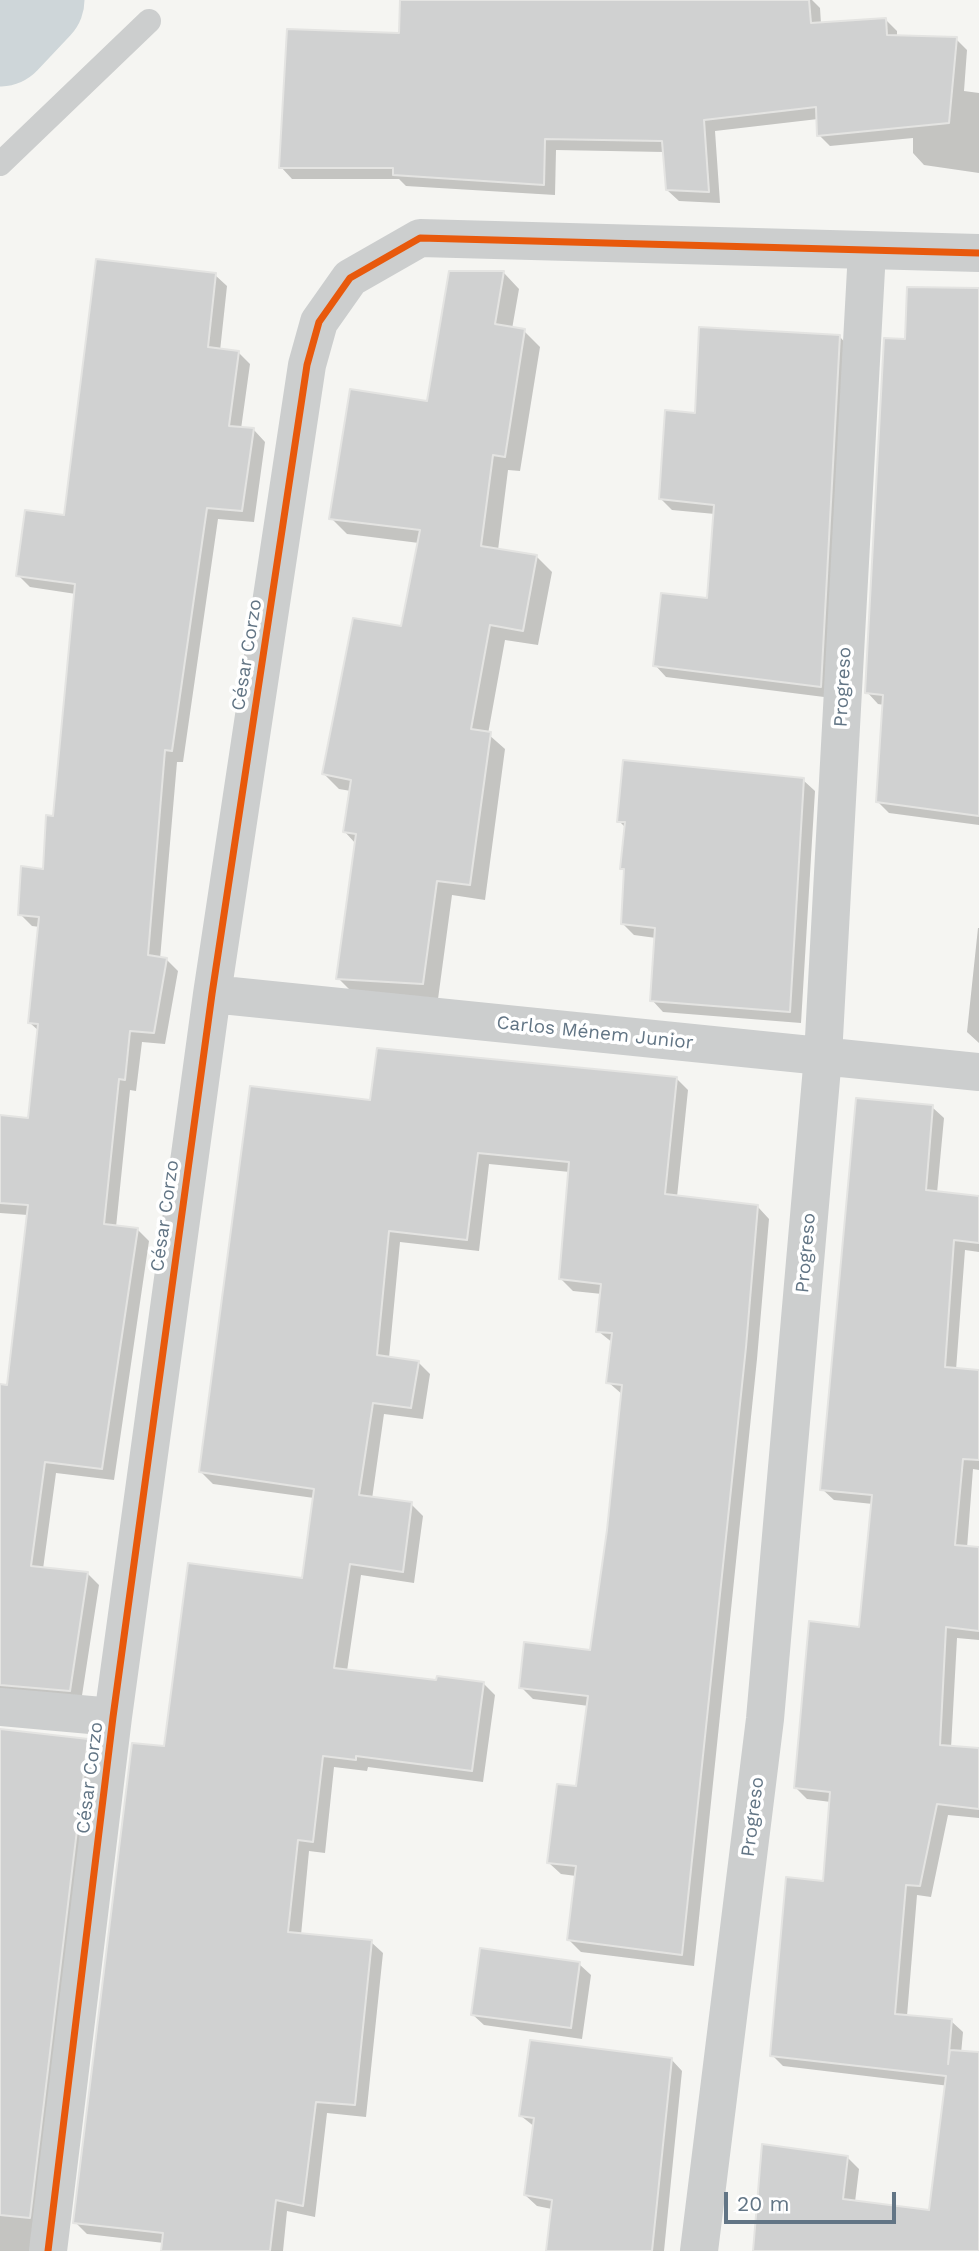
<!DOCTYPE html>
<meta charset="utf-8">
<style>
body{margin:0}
#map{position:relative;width:979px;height:2251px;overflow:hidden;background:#f5f5f2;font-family:"Work Sans",sans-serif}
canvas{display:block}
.scale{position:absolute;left:724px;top:2192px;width:172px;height:32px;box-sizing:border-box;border:4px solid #627585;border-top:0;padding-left:9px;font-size:21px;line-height:24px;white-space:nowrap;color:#627585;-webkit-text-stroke:5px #fff;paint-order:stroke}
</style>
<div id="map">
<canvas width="979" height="2251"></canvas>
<div class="scale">20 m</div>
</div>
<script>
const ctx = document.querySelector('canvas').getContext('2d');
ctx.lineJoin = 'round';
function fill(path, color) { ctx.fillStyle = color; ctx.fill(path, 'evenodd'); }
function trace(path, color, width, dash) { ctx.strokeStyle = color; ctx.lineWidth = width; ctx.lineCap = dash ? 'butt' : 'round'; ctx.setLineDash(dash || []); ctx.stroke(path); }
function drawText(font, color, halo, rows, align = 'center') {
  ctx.font = font + ' "Work Sans",sans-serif'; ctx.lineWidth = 7; ctx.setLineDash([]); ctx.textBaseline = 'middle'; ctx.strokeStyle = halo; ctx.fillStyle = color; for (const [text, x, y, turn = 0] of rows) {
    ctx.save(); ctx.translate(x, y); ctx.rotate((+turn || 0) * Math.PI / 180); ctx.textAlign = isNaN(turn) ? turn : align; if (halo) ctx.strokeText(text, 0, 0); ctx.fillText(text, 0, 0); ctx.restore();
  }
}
fill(new Path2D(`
 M 401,0 L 812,0 L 820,8 L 821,24 L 886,20 L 897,31 L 897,37 L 956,39 L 967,50 L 964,91 L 979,93 L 979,173 L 924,165 L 913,153 L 913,138 L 830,146 L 819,135 L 818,119 L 715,131 L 720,203 L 679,201 L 667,190 L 664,152 L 556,150 L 555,195 L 406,186 L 399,179 L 292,179 L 281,167 L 400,35 Z
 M 451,272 L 504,273 L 519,289 L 512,329 L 524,331 L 540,347 L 520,471 L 508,470 L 498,550 L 536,556 L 552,572 L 538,645 L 505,640 L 488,734 L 505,749 L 485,900 L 452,895 L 438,999 L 353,993 L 338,978 L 356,844 L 345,832 L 351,791 L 339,789 L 324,774 L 402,629 L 419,543 L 347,534 L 331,518 L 428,403 Z
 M 215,275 L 227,286 L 220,351 L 238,352 L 250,364 L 241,429 L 254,430 L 265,442 L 254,522 L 218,519 L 183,762 L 177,762 L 160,959 L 166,959 L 178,971 L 165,1044 L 142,1042 L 136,1091 L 130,1090 L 116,1227 L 137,1229 L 149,1241 L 114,1480 L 56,1473 L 43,1569 L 87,1573 L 99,1585 L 81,1702 L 0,1701 L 0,1386 L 8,1387 L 28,1215 L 0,1213 L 0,1117 L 29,1120 L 39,1031 L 30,1023 L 40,927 L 32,926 L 20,914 L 44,871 L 54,817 L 76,594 L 30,587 L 18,575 L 66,517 Z
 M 979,290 L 979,825 L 889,813 L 878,802 L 884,705 L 878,704 L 867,692 L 907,341 Z
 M 840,337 L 851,349 L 832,698 L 666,677 L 655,665 L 709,600 L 715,514 L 672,510 L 661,499 L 697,414 Z
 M 803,780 L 815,791 L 801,1023 L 663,1012 L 652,1000 L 656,938 L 634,935 L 623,924 L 626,872 L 622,868 L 626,828 L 619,821 Z
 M 978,928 L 979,928 L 979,1043 L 967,1032 Z
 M 676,1078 L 688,1090 L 677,1197 L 758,1207 L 769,1219 L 757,1359 L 694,1966 L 581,1952 L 569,1940 L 576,1876 L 561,1874 L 549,1863 L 577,1788 L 589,1706 L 533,1699 L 521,1687 L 591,1652 L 609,1530 L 623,1395 L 608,1382 L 613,1343 L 598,1331 L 602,1294 L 573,1291 L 561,1279 L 570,1172 L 489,1164 L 479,1251 L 400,1242 L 389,1358 L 418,1362 L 430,1374 L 423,1419 L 384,1414 L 372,1499 L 411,1504 L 423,1516 L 414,1583 L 361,1575 L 347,1671 L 438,1682 L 483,1683 L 495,1695 L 483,1782 L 368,1767 L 367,1771 L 334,1767 L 325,1853 L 309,1851 L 301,1935 L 371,1942 L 383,1953 L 366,2117 L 327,2113 L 315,2217 L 287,2211 L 283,2251 L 163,2251 L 164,2243 L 87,2234 L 75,2222 L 166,1748 L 304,1580 L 314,1498 L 213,1484 L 201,1472 L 372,1102 Z
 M 932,1107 L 944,1118 L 937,1193 L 979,1198 L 979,1252 L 965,1250 L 956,1370 L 979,1372 L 979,1470 L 973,1469 L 967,1548 L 979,1549 L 979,1640 L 957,1638 L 951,1748 L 979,1750 L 979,1818 L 948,1815 L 931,1897 L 917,1895 L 907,2016 L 951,2021 L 963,2032 L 958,2087 L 783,2066 L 772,2055 L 825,1883 L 831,1802 L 807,1799 L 796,1788 L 860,1629 L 873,1504 L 834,1500 L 822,1489 Z
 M 0,1731 L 88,1740 L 99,1752 L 38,2251 L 0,2251 Z
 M 579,1964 L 591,1975 L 582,2039 L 484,2025 L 472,2014 Z
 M 671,2059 L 682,2071 L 664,2251 L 547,2251 L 552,2209 L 537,2206 L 525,2195 L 535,2127 L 521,2116 Z
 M 979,2132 L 979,2251 L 754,2251 L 847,2157 L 859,2169 L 855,2202 L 931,2212 Z`), '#0003');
trace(new Path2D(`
 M 0,35 L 33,0`), '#ced6d9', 103);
const building = new Path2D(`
 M 400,0 L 809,0 L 811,23 L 886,18 L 887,35 L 957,37 L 949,123 L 817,136 L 816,107 L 704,120 L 709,192 L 666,190 L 662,141 L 545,139 L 544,185 L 393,175 L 393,168 L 279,168 L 287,29 L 399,33 Z
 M 96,259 L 216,273 L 208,347 L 239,351 L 229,426 L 254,428 L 242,511 L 207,508 L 172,751 L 165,750 L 148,955 L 167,958 L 154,1033 L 130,1031 L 125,1080 L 119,1079 L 104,1224 L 138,1228 L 102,1469 L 45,1462 L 31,1566 L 88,1572 L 70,1691 L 0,1685 L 0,1384 L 7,1385 L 28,1205 L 0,1203 L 0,1115 L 28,1118 L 38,1024 L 28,1023 L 39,917 L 18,915 L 21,866 L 43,869 L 46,815 L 53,816 L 75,584 L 16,576 L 25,510 L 64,515 Z
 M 449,271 L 504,271 L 495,324 L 525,329 L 505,457 L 493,455 L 481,546 L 537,555 L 523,631 L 490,625 L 471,729 L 491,732 L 470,885 L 437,881 L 423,984 L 336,979 L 356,834 L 343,832 L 351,780 L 322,774 L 353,618 L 401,626 L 420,530 L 329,519 L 350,389 L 427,401 Z
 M 907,287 L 979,288 L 979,816 L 876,802 L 883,695 L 865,693 L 884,338 L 905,339 Z
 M 699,327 L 840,335 L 821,687 L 653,666 L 661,593 L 707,598 L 714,505 L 659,499 L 665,410 L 695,413 Z
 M 623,760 L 804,778 L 790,1012 L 650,1001 L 655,928 L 621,924 L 624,869 L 620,869 L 625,822 L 617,822 Z
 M 377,1048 L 677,1077 L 665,1194 L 758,1205 L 746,1347 L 682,1955 L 567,1940 L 576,1866 L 547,1863 L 557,1784 L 576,1786 L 588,1696 L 519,1688 L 524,1642 L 590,1650 L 607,1530 L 622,1385 L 606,1383 L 612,1333 L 596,1332 L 601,1284 L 559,1279 L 569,1162 L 478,1153 L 467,1240 L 389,1231 L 377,1355 L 419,1361 L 411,1408 L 373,1403 L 359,1495 L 412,1502 L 403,1572 L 350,1564 L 334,1668 L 436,1680 L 437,1676 L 484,1682 L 472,1771 L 356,1756 L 356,1760 L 323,1756 L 313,1842 L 298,1840 L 288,1932 L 372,1940 L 355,2105 L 316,2102 L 303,2206 L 276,2200 L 270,2251 L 161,2251 L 163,2233 L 73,2223 L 132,1743 L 164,1746 L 188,1563 L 302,1578 L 314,1489 L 199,1472 L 250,1086 L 370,1100 Z
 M 856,1098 L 933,1105 L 926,1190 L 979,1196 L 979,1243 L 954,1240 L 945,1367 L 979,1370 L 979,1460 L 963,1459 L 955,1545 L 979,1547 L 979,1631 L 946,1627 L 940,1745 L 979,1748 L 979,1809 L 937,1804 L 920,1886 L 906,1885 L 895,2014 L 952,2019 L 948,2064 L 950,2050 L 979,2052 L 979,2251 L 753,2251 L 762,2144 L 848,2156 L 843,2199 L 929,2210 L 946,2076 L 770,2056 L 786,1877 L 823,1881 L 830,1792 L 794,1788 L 809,1621 L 859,1627 L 872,1495 L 820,1490 Z
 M 0,1729 L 88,1739 L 30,2218 L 0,2215 Z
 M 480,1948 L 580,1962 L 571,2028 L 471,2015 Z
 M 530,2040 L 672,2058 L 652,2251 L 546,2251 L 552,2200 L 524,2195 L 534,2118 L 519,2116 Z`);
fill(building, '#d0d1d1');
trace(building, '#e4e4e2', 2);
trace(new Path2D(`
 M 0,164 L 149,21`), '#cccece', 24);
trace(new Path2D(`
 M 212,994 L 979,1072
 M 0,1707 L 113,1717
 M 48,2251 L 113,1717 L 212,994 L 307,365 L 319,322 L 350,278 L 420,238 L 979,253
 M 699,2251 L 765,1719 L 823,1056 L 867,251`), '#cccece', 38);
trace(new Path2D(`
 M 48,2251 L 113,1717 L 212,994 L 307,365 L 319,322 L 350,278 L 420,238 L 979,253`), '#e8590c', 7);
drawText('19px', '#627585', '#fff', [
 ["César Corzo",247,655,-81],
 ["Progreso",843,687,-87],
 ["Carlos Ménem Junior",595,1033,6],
 ["César Corzo",165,1216,-82],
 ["Progreso",806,1253,-85],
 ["César Corzo",90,1778,-83],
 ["Progreso",753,1817,-83]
]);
</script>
